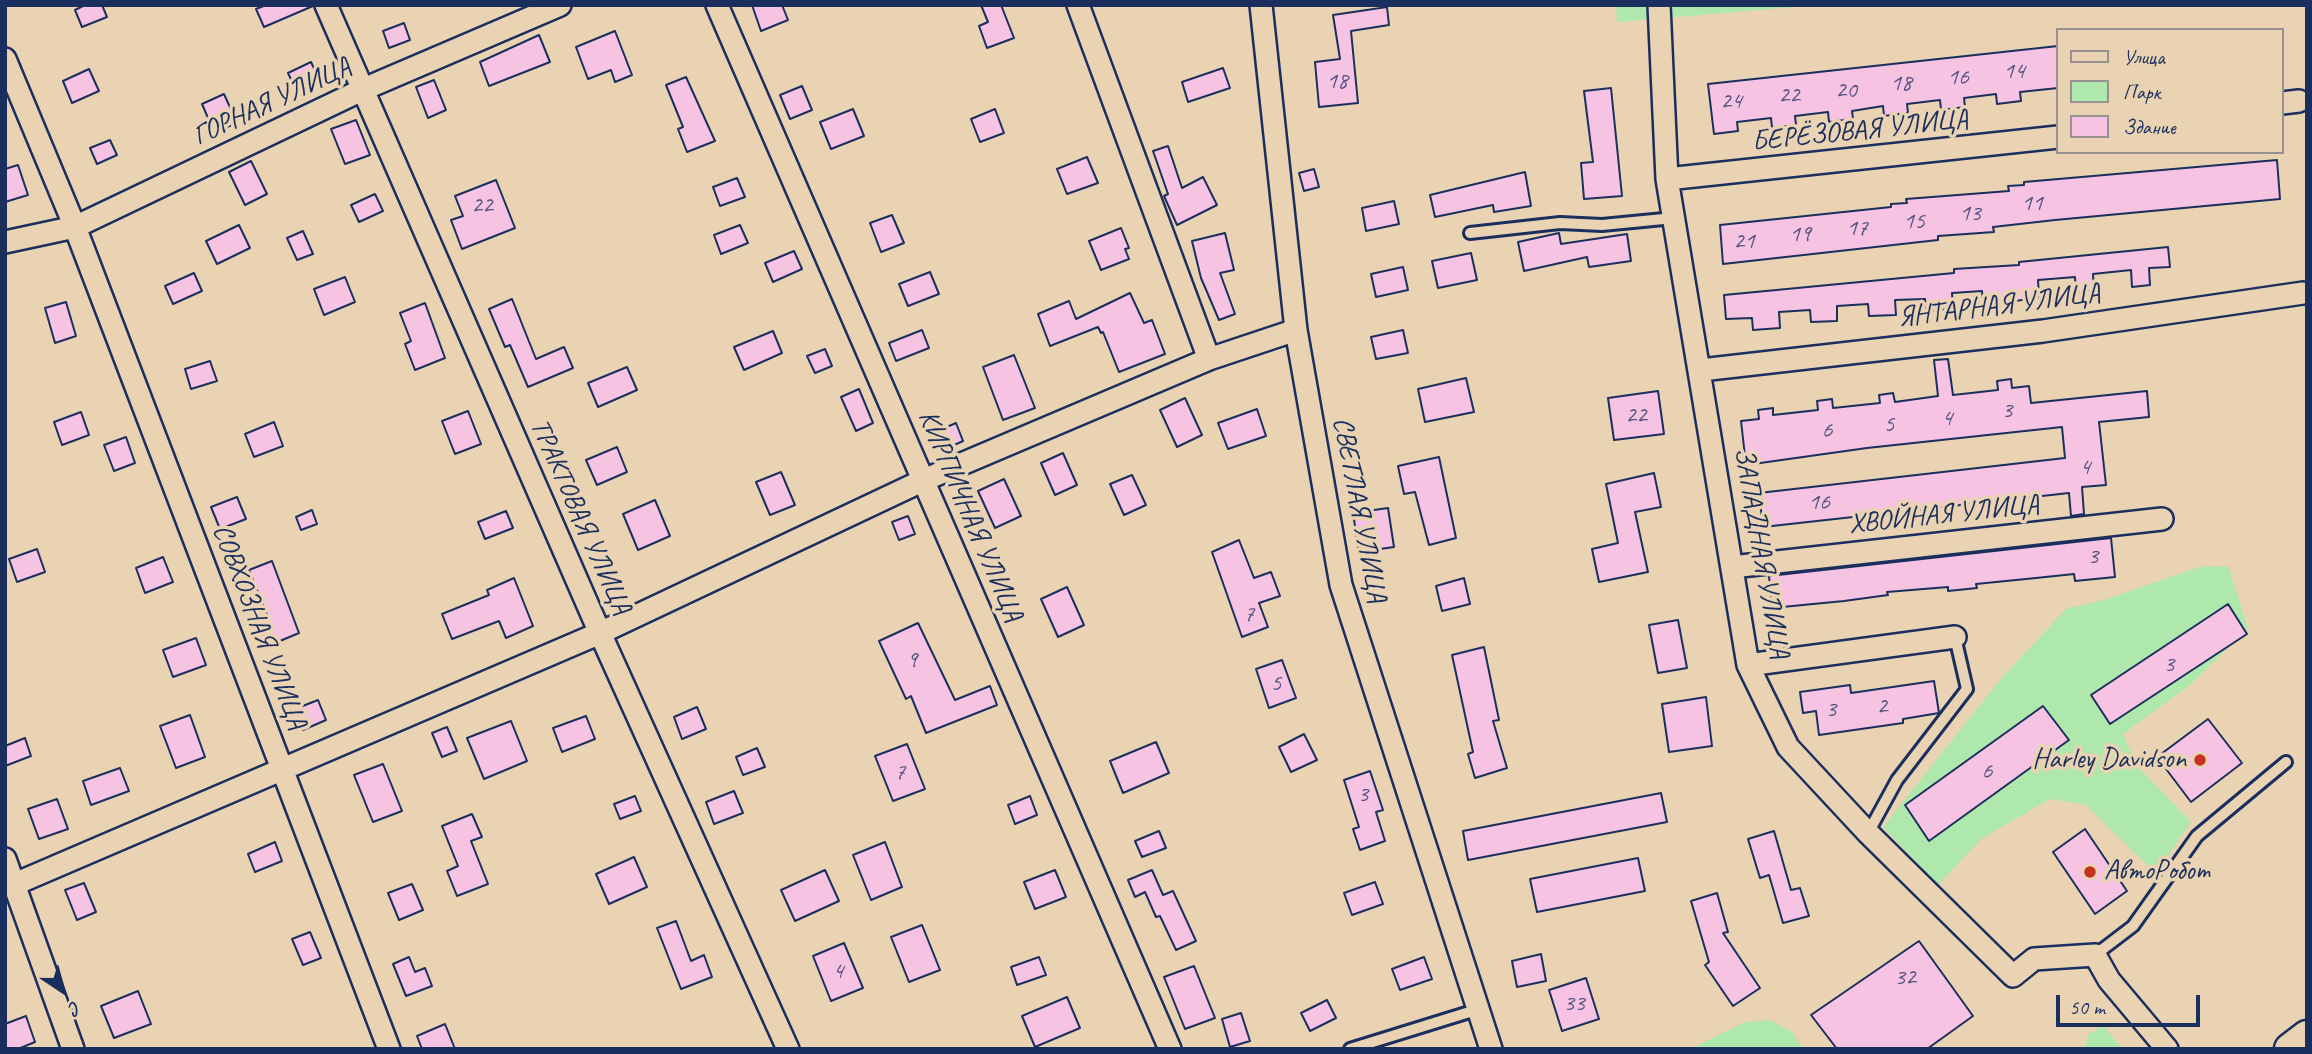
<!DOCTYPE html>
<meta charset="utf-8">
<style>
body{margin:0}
#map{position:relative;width:2312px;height:1054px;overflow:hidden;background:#ead3b3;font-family:Caveat,sans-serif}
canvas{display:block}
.frame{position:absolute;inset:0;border:7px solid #1b2f5e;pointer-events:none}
.legend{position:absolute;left:2056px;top:28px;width:228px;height:126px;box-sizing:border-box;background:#ead3b3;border:2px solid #979191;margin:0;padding:9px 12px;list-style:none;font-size:21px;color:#1b2f5e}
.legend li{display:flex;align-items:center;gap:14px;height:35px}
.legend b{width:35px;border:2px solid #979191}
.north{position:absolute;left:28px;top:956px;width:70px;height:70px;-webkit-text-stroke:5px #ead3b3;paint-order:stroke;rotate:144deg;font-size:19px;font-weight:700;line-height:28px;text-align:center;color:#1b2f5e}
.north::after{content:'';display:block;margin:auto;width:24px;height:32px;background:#1b2f5e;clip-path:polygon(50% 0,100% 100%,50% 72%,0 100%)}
.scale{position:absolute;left:2056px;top:995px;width:144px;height:32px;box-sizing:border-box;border:4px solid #1b2f5e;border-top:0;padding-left:9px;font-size:21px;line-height:24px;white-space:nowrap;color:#1b2f5e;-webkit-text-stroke:5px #ead3b3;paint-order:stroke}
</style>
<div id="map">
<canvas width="2312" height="1054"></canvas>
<div class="frame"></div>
<ul class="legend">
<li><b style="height:9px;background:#ead3b3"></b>Улица</li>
<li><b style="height:19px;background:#afe8ac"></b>Парк</li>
<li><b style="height:19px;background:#f6c3e3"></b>Здание</li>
</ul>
<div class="north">С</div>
<div class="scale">50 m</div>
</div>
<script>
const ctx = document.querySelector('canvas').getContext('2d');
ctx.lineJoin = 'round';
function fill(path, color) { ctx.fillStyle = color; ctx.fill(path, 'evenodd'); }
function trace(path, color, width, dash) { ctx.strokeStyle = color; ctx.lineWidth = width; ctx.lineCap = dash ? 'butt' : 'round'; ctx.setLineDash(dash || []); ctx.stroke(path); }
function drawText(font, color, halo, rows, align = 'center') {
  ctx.font = font + ' Caveat,sans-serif'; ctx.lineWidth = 7; ctx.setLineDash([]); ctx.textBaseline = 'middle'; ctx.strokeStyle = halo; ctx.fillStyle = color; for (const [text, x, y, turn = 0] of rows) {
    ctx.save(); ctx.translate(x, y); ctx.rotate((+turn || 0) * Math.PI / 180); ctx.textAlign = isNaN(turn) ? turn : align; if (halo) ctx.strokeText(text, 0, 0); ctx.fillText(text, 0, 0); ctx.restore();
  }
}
fill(new Path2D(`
 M 1616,5 L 1819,5 L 1617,22 Z
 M 2228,566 L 2248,628 L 2190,685 L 2123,734 L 2136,765 L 2191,822 L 2156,874 L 2086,805 L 2050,799 L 1981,839 L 1938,885 L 1883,827 L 2000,680 L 2066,609 L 2107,599 L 2199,567 Z
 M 1770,1020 L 1792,1032 L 1803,1049 L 1690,1049 L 1745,1022 Z
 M 2103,1025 L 2122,1048 L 2123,1049 L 2085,1049 L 2088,1035 Z`), '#afe8ac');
const building = new Path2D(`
 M 85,5 L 102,5 L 107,17 L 82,27 L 75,10 Z
 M 266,5 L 313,5 L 313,6 L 264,27 L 256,9 Z
 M 752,5 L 782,5 L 788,20 L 761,31 Z
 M 981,5 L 1001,5 L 1014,38 L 987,48 L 979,26 L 988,22 Z
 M 1387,7 L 1389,25 L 1351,31 L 1358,103 L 1319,107 L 1315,62 L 1340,59 L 1333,15 Z
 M 404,23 L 410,40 L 389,48 L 383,31 Z
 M 615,31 L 632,75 L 615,82 L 611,70 L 588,79 L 576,47 Z
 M 539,35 L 550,62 L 489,86 L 480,62 Z
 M 2058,46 L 2058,88 L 2020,92 L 2021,101 L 1997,104 L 1996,94 L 1964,98 L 1965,107 L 1941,110 L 1940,100 L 1907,104 L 1908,113 L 1884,116 L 1883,106 L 1852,111 L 1853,119 L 1829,122 L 1828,112 L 1795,116 L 1796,125 L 1772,128 L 1771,118 L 1737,122 L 1738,131 L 1714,134 L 1708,84 Z
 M 311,62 L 320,82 L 297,92 L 288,73 Z
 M 1223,68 L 1230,88 L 1188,102 L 1182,82 Z
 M 89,69 L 99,91 L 72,103 L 63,81 Z
 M 686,77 L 715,141 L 687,152 L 678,129 L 683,127 L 666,85 Z
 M 434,80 L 446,110 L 428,118 L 416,87 Z
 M 802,86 L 812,110 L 790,119 L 780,95 Z
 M 1611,88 L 1622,196 L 1584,199 L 1581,163 L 1593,162 L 1584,91 Z
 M 224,94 L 237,123 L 214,132 L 202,104 Z
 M 853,109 L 864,136 L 831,149 L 820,122 Z
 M 995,109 L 1004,133 L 980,142 L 971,119 Z
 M 356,120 L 370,155 L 345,164 L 331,129 Z
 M 110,140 L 117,155 L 97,164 L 90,148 Z
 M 1168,146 L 1182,188 L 1203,177 L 1217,205 L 1177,225 L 1164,196 L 1168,194 L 1153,151 Z
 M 1087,157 L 1098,183 L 1067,194 L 1057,169 Z
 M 2277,160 L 2280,199 L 2055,220 L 1993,227 L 1994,232 L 1938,236 L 1938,240 L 1723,264 L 1720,225 L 1891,207 L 1891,204 L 1907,203 L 1906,199 L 2009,191 L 2008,186 L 2024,185 L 2024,182 Z
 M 251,161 L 267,194 L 245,205 L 229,172 Z
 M 18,165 L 28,195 L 5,202 L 5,169 Z
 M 1314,169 L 1319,187 L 1304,191 L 1299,173 Z
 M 1525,172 L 1531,206 L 1494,212 L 1493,205 L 1435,217 L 1430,195 Z
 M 737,178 L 745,197 L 720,206 L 713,187 Z
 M 496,180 L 515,228 L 462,249 L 451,220 L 463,216 L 455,196 Z
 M 375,194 L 383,211 L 359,222 L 351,205 Z
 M 1394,201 L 1399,224 L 1366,231 L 1362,208 Z
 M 892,215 L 904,243 L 881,252 L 870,223 Z
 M 239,225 L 250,248 L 217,264 L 206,241 Z
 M 740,225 L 748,243 L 721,254 L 714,235 Z
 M 1121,228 L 1129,248 L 1125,249 L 1129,259 L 1101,270 L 1089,241 Z
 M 303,231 L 313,254 L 297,260 L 287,238 Z
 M 1225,233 L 1234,270 L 1220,273 L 1235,314 L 1219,320 L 1201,278 L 1192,241 Z
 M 1559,233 L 1561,244 L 1627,234 L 1631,261 L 1589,267 L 1587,257 L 1524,271 L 1518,242 Z
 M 2168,247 L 2170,267 L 2149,268 L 2150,285 L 2132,287 L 2131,270 L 2093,274 L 2094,290 L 2076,292 L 2075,277 L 2038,280 L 2039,297 L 2010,302 L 1983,303 L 1982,291 L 1952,293 L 1953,309 L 1926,311 L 1925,299 L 1895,300 L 1896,315 L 1869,316 L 1868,304 L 1837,306 L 1837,321 L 1811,322 L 1810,310 L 1779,312 L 1780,328 L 1753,330 L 1752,318 L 1726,319 L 1724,295 L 1954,273 L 1954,269 L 2019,265 L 2019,262 Z
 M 794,251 L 802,269 L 773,282 L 765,263 Z
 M 1471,253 L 1477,280 L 1438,288 L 1432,261 Z
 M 1403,267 L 1408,290 L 1376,297 L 1371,274 Z
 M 930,272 L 939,294 L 908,306 L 899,284 Z
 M 194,273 L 202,291 L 173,304 L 165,286 Z
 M 345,277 L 355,302 L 324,315 L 314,289 Z
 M 1130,293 L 1144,323 L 1152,320 L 1165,354 L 1119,372 L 1103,332 L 1101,333 L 1098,327 L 1050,346 L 1038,314 L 1069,301 L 1076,319 Z
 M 512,299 L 536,359 L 564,347 L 573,368 L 528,387 L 510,345 L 505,347 L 489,309 Z
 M 66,302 L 76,336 L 55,343 L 45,308 Z
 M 425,303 L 445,358 L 415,370 L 405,344 L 411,341 L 400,313 Z
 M 922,330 L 929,348 L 896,361 L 889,343 Z
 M 1403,330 L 1408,353 L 1376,359 L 1371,337 Z
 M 773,331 L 782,353 L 744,370 L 734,347 Z
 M 825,349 L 832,366 L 815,373 L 807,356 Z
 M 1014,355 L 1035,408 L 1003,420 L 983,367 Z
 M 1948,359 L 1953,395 L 1998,390 L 1997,381 L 2011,379 L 2012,388 L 2029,386 L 2031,403 L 2147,391 L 2149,417 L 2099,422 L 2106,485 L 2082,487 L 2084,514 L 2071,516 L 2069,493 L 1763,527 L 1759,493 L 2065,458 L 2062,427 L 1867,448 L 1746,465 L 1741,421 L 1759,419 L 1758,410 L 1773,408 L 1773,415 L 1818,410 L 1817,401 L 1832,399 L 1833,408 L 1880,403 L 1879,395 L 1893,393 L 1895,402 L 1938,396 L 1934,360 Z
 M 210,361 L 217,381 L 191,389 L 185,369 Z
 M 627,367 L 637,390 L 598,407 L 588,383 Z
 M 1466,378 L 1474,412 L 1425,422 L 1418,389 Z
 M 859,389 L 873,423 L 856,431 L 841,397 Z
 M 1658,391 L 1664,434 L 1614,440 L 1608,398 Z
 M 1185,398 L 1202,435 L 1177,447 L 1160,410 Z
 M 1257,409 L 1266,436 L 1228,449 L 1218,423 Z
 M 468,411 L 481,444 L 455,454 L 442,421 Z
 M 81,412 L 89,435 L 62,445 L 54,422 Z
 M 274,422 L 283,446 L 254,457 L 245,434 Z
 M 956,423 L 963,441 L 941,451 L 933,433 Z
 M 126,437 L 135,463 L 114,471 L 104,445 Z
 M 617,447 L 627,472 L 597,485 L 586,460 Z
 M 1063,453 L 1077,485 L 1055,495 L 1041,463 Z
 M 1439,457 L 1456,538 L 1429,545 L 1415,492 L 1404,494 L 1398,466 Z
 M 781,472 L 795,505 L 770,515 L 756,482 Z
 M 1654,473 L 1661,507 L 1635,512 L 1648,572 L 1599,582 L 1592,549 L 1618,543 L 1606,484 Z
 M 1132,475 L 1146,505 L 1124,515 L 1110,484 Z
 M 1004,479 L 1021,516 L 995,528 L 978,491 Z
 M 237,497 L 246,519 L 220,529 L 211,507 Z
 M 655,500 L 670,536 L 638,550 L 623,514 Z
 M 1388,508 L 1394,547 L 1359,552 L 1353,513 Z
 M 312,510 L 317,524 L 301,530 L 296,517 Z
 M 506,511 L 513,528 L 485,539 L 478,522 Z
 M 908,516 L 915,534 L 899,540 L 892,522 Z
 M 2111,538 L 2115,577 L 2075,581 L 2074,574 L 2036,578 L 1976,584 L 1977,588 L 1948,591 L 1948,587 L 1887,592 L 1888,595 L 1844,601 L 1772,608 L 1769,576 Z
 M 1239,540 L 1254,578 L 1271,572 L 1280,596 L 1259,603 L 1268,627 L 1242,637 L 1212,552 Z
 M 37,549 L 45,572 L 17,582 L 9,559 Z
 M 163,557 L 173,582 L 145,593 L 136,568 Z
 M 272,561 L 299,633 L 268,646 L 258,621 L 268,617 L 249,570 Z
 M 514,578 L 533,626 L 506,638 L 499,621 L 452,639 L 442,614 L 489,595 L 487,590 Z
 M 1464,578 L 1470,604 L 1442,611 L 1436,586 Z
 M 1067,587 L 1084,625 L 1058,637 L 1041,599 Z
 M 2228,604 L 2247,634 L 2110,724 L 2091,695 Z
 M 1678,620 L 1687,668 L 1658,673 L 1649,625 Z
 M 918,623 L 955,700 L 990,686 L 997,705 L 926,733 L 911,696 L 906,699 L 879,641 Z
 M 196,638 L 206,665 L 173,677 L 163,650 Z
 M 1484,647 L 1499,720 L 1493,721 L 1507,768 L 1475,778 L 1468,754 L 1473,752 L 1452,655 Z
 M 1282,660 L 1296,698 L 1269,708 L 1256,669 Z
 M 1934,681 L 1939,713 L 1903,719 L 1903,723 L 1819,735 L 1816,711 L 1803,713 L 1800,692 L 1850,685 L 1851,693 Z
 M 1706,697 L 1712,746 L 1669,752 L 1662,704 Z
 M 318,700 L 326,720 L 303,730 L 295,709 Z
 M 2043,706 L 2069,740 L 1929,841 L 1905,805 Z
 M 697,707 L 706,729 L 682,739 L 674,717 Z
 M 190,715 L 205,757 L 176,768 L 160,726 Z
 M 586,716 L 595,739 L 562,752 L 553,728 Z
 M 2208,719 L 2242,763 L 2191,802 L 2157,757 Z
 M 511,721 L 527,761 L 484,779 L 467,738 Z
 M 447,727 L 457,751 L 442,757 L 432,733 Z
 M 1304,734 L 1317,760 L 1291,772 L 1279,747 Z
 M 25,738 L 31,756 L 5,766 L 5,746 Z
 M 1156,742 L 1169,773 L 1123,793 L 1110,761 Z
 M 907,744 L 925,789 L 893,801 L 875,756 Z
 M 757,748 L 765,767 L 743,775 L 736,757 Z
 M 383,764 L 402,811 L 373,822 L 354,775 Z
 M 120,768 L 129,791 L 91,805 L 83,781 Z
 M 1370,771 L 1383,810 L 1376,812 L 1385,841 L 1360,850 L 1353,829 L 1359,827 L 1344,780 Z
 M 734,791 L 743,813 L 714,824 L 706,802 Z
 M 1661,793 L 1667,822 L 1468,860 L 1463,831 Z
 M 635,796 L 641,811 L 620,819 L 614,804 Z
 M 1030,796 L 1037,815 L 1015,824 L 1008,805 Z
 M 57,799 L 68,829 L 39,839 L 28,809 Z
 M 472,814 L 482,837 L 471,841 L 488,884 L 457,896 L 447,871 L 458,866 L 442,826 Z
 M 2085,829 L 2127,891 L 2095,914 L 2053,852 Z
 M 1159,831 L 1166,848 L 1142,857 L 1135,841 Z
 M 1774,831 L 1791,890 L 1800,888 L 1809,916 L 1783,923 L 1769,875 L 1760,878 L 1748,839 Z
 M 275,842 L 282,861 L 255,872 L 248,854 Z
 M 885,842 L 902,887 L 871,900 L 853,855 Z
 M 634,857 L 647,887 L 609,904 L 596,874 Z
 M 1638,858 L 1645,891 L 1537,912 L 1530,879 Z
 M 825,870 L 839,901 L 795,921 L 781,890 Z
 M 1055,870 L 1066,897 L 1035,909 L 1024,882 Z
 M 1152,870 L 1163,895 L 1173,891 L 1196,941 L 1176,950 L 1160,916 L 1156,917 L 1145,892 L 1135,897 L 1128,880 Z
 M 1375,882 L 1383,904 L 1352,915 L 1344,893 Z
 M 84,883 L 96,912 L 77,920 L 65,890 Z
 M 412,884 L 423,910 L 399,920 L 388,893 Z
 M 1717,893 L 1728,932 L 1723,933 L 1760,988 L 1733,1006 L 1705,965 L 1709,962 L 1691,901 Z
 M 676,921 L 691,961 L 704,955 L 712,977 L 681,989 L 657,928 Z
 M 922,925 L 940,970 L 909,982 L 891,937 Z
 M 310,932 L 321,958 L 303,965 L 292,939 Z
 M 1919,941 L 1973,1016 L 1927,1049 L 1837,1049 L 1811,1015 Z
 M 844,943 L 863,988 L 831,1001 L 813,956 Z
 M 1541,954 L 1546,981 L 1517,987 L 1512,961 Z
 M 409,957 L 415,972 L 425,968 L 432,986 L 406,996 L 393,964 Z
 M 1039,957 L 1046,975 L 1017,985 L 1011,967 Z
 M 1424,957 L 1432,979 L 1400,990 L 1392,969 Z
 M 1194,966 L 1215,1018 L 1185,1029 L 1164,977 Z
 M 1586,978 L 1599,1019 L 1562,1031 L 1549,990 Z
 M 138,991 L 151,1024 L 114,1038 L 101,1006 Z
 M 1067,997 L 1080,1028 L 1035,1047 L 1022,1016 Z
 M 1327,1000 L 1336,1018 L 1310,1031 L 1301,1013 Z
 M 1241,1013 L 1250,1041 L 1230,1047 L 1222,1019 Z
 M 26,1016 L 35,1042 L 18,1049 L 5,1049 L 5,1024 Z
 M 445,1024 L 455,1049 L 422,1049 L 417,1036 Z`);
fill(building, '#f6c3e3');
trace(building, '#1b2f5e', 2);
const lane = new Path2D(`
 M 1470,233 L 1560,223 L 1602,225 L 1674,218
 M 1868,833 L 1897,780 L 1967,689 L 1955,637
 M 2095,955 L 2133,926 L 2197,836 L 2286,762
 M 1350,1049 L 1476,1010`);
const street = new Path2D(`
 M 326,5 L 600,633 L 788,1049
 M 717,5 L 1170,1049
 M 1078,5 L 1209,359
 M 1261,5 L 1296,330 L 1341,585 L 1491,1049
 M 1659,5 L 1667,179 L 1748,665 L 1788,747 L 1868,833 L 2013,976 L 2034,959 L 2095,955 L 2109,980 L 2167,1049
 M 5,59 L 75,227 L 389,1049
 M 2282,103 L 2299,101
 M 1667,179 L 2058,137
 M 5,242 L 75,227 L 364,89 L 560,5
 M 1701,370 L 2043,331 L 2303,293
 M 1732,567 L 2162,519
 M 1748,665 L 1955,637
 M 5,859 L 73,1049
 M 15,884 L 600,633 L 924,480 L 1209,359 L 1296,330`);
const secondary = new Path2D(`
 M 2290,1049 L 2307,1036`);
trace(lane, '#1b2f5e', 16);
trace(street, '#1b2f5e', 26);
trace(secondary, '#1b2f5e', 35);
trace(lane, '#ead3b3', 10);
trace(street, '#ead3b3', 21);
trace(secondary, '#ead3b3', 30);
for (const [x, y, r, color] of [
 [2200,760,7,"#c8321e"],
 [2090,872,7,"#c8321e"]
]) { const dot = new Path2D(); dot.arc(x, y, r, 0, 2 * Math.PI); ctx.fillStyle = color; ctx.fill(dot); trace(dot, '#ead3b3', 2.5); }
drawText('24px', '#52547f', null, [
 ["14",2014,72],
 ["16",1958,78],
 ["18",1337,82],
 ["18",1901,84],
 ["20",1846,91],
 ["22",1789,96],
 ["24",1731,102],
 ["11",2032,204],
 ["22",482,206],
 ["13",1970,214],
 ["15",1914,222],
 ["17",1857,229],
 ["19",1800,235],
 ["21",1744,242],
 ["3",2007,411],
 ["22",1636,416],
 ["4",1947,419],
 ["5",1889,425],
 ["6",1827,431],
 ["4",2085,468],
 ["16",1819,503],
 ["3",2093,557],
 ["7",1249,615],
 ["9",912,661],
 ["3",2169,665],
 ["5",1276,684],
 ["2",1882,707],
 ["3",1831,710],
 ["6",1987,772],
 ["7",900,773],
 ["3",1363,795],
 ["4",838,972],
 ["32",1905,978],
 ["33",1574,1004]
]);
drawText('28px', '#1b2f5e', '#ead3b3', [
 ["ГОРНАЯ УЛИЦА",272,102,-25],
 ["БЕРЁЗОВАЯ УЛИЦА",1860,131,-6],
 ["ЯНТАРНАЯ УЛИЦА",1999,306,-7],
 ["СВЕТЛАЯ УЛИЦА",1359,510,79],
 ["ХВОЙНАЯ УЛИЦА",1944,515,-6],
 ["КИРПИЧНАЯ УЛИЦА",970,516,67],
 ["ТРАКТОВАЯ УЛИЦА",580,517,66],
 ["ЗАПАДНАЯ УЛИЦА",1761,553,80],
 ["СОВХОЗНАЯ УЛИЦА",259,627,69]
]);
drawText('28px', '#1b2f5e', '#ead3b3', [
 ["Harley Davidson",2186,760],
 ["АвтоРобот",2104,872,"left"]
], 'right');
</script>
